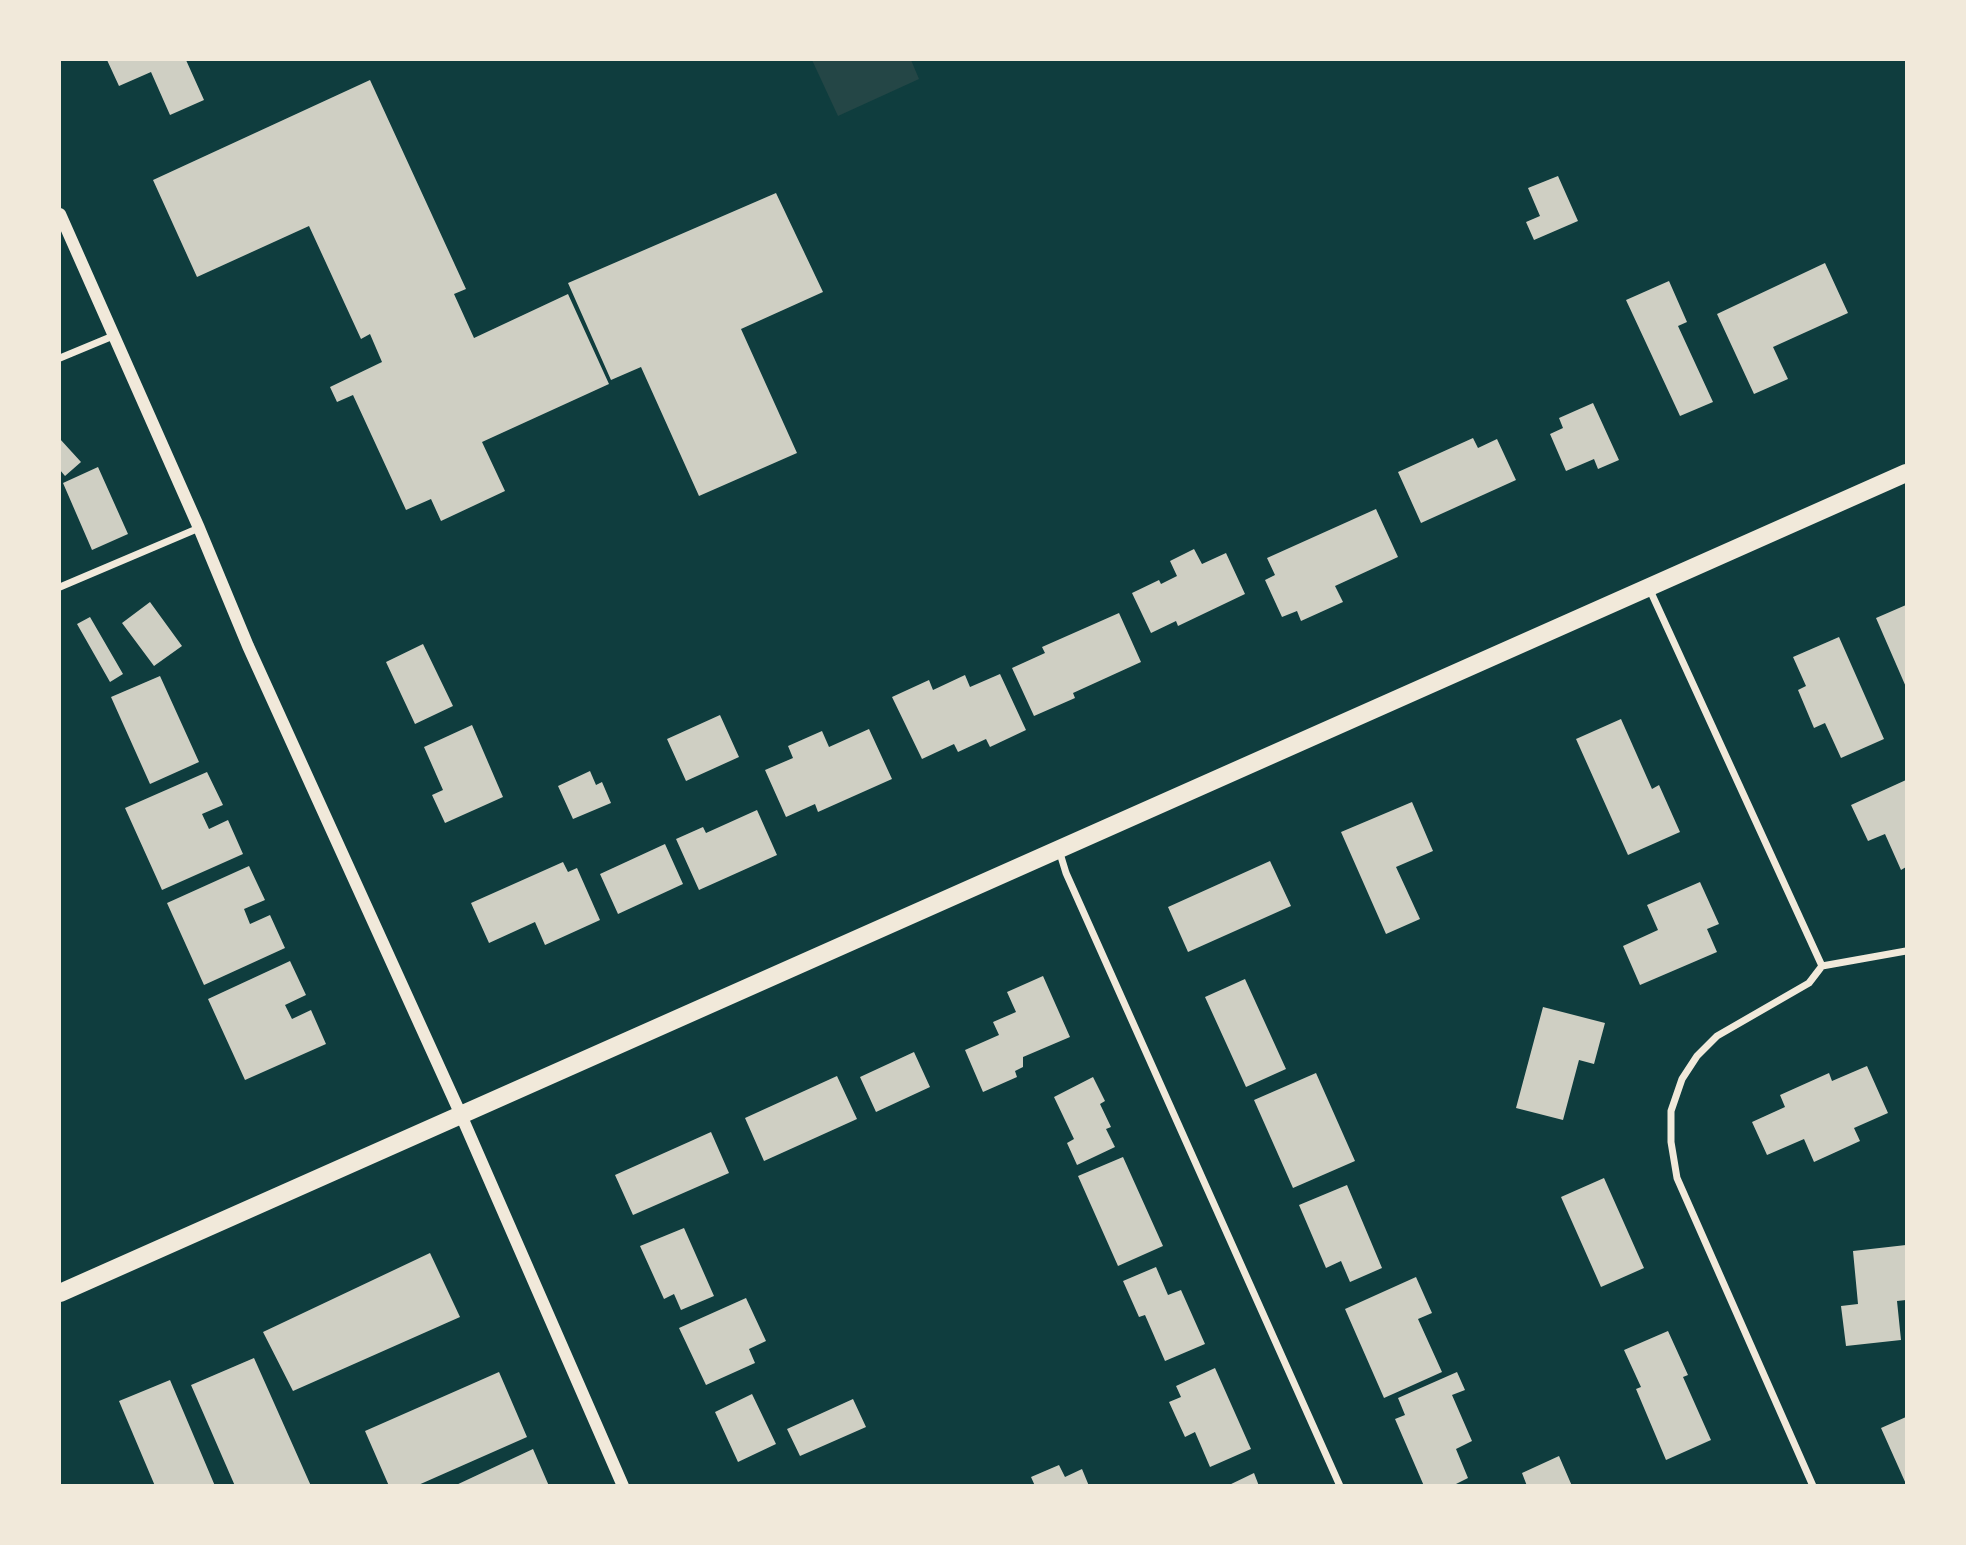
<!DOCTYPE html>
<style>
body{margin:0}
#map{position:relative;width:1966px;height:1545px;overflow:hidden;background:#0f3d3e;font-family:"Varela Round",sans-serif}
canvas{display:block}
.frame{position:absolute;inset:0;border:61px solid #f1e9da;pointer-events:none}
</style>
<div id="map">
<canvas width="1966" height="1545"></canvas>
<div class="frame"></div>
</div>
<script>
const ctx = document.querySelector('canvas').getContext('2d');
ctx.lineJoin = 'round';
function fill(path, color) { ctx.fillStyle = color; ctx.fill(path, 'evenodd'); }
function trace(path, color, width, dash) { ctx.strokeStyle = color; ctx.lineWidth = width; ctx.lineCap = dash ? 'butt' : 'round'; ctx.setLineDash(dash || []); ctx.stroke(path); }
fill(new Path2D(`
 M 812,60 L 911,60 L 919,79 L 838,116 Z`), '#244646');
fill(new Path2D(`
 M 107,60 L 186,60 L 204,100 L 170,115 L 151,72 L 119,86 Z
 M 370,80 L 466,289 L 454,294 L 474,338 L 568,294 L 609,384 L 482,442 L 505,491 L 441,521 L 431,499 L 406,510 L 353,395 L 337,402 L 330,387 L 382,362 L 370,334 L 361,339 L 309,226 L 197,277 L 153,180 Z
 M 1558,176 L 1578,221 L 1534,240 L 1526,222 L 1540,216 L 1528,188 Z
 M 776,193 L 823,292 L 741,329 L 797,453 L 699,496 L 641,367 L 611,380 L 568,283 Z
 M 1825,263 L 1848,313 L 1773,347 L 1788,379 L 1754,394 L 1717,314 Z
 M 1669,281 L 1687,322 L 1678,326 L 1713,402 L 1680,416 L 1626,300 Z
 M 1593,403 L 1619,460 L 1598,469 L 1594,459 L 1566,471 L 1550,434 L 1563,428 L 1559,418 Z
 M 1473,438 L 1478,448 L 1497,439 L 1516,480 L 1421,523 L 1398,472 Z
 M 60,439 L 81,462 L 65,476 L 60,470 Z
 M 98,467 L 128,534 L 92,550 L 63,483 Z
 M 1376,509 L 1398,557 L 1335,586 L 1343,602 L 1301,621 L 1297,611 L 1282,617 L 1265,580 L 1275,575 L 1267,558 Z
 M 1194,549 L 1202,564 L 1226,553 L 1245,594 L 1178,626 L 1176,621 L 1151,633 L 1132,593 L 1159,580 L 1161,584 L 1177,576 L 1170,561 Z
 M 150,602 L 182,646 L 154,666 L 122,623 Z
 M 1906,605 L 1906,687 L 1876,618 Z
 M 1119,613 L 1141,662 L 1073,693 L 1075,698 L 1034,716 L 1012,668 L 1045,653 L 1042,647 Z
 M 90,617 L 123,674 L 110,682 L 77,624 Z
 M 1839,637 L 1884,739 L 1841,758 L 1825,723 L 1814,728 L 1798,690 L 1806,686 L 1793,657 Z
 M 423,644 L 453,706 L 415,724 L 386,662 Z
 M 1000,674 L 1026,730 L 990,747 L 986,739 L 958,752 L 954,744 L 922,759 L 892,697 L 929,680 L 933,690 L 965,675 L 970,687 Z
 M 160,676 L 199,762 L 150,784 L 111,697 Z
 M 720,715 L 739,757 L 686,781 L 667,739 Z
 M 1621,719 L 1652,789 L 1659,785 L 1680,832 L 1628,855 L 1576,739 Z
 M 472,725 L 503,797 L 445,823 L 432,795 L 443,790 L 424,747 Z
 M 869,729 L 892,779 L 818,812 L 815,804 L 786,817 L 765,770 L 793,758 L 788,746 L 822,731 L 829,747 Z
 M 590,771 L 596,785 L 602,782 L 611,803 L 573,819 L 558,786 Z
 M 207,772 L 223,805 L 202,814 L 209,829 L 228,820 L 243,854 L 162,890 L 125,808 Z
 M 1906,780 L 1906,867 L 1901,870 L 1885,834 L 1868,841 L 1851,805 Z
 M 1412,802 L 1433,851 L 1396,867 L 1420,919 L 1386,934 L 1341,832 Z
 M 757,810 L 777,855 L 699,890 L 676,839 L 703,827 L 706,833 Z
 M 665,844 L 683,884 L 618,914 L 600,874 Z
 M 1270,861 L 1291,906 L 1188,952 L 1168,907 Z
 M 563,862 L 568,872 L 577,868 L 600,920 L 545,945 L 535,922 L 489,943 L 471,903 Z
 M 249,866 L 265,900 L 244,909 L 250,924 L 270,915 L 285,948 L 204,985 L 167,903 Z
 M 1700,882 L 1719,924 L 1707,929 L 1717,952 L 1640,985 L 1623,946 L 1658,930 L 1647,905 Z
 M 290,961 L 306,995 L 285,1005 L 292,1019 L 311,1010 L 326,1044 L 245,1080 L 208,999 Z
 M 1043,976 L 1070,1037 L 1023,1057 L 1023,1067 L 1015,1071 L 1017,1077 L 983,1092 L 965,1050 L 999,1035 L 993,1022 L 1016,1012 L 1007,992 Z
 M 1245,979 L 1286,1069 L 1246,1087 L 1205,997 Z
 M 1543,1007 L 1605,1023 L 1594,1064 L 1579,1060 L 1563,1120 L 1516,1108 Z
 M 914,1052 L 930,1087 L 876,1112 L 860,1077 Z
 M 1867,1066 L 1888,1113 L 1854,1128 L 1860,1141 L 1814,1162 L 1804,1139 L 1767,1155 L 1752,1122 L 1785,1107 L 1780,1095 L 1829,1073 L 1832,1081 Z
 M 1316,1073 L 1355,1161 L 1293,1188 L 1254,1100 Z
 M 837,1076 L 857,1119 L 764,1161 L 745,1118 Z
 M 1093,1077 L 1105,1101 L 1100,1104 L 1111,1127 L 1106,1129 L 1115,1147 L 1077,1165 L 1067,1143 L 1074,1139 L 1054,1097 Z
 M 711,1132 L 729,1173 L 633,1215 L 615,1175 Z
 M 1123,1157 L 1163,1246 L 1118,1266 L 1078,1176 Z
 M 1604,1178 L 1644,1268 L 1601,1287 L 1561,1197 Z
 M 1347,1185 L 1382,1268 L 1350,1282 L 1341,1261 L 1326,1268 L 1299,1205 Z
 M 684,1228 L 714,1296 L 681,1310 L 674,1294 L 664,1299 L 640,1246 Z
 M 1906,1245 L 1906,1300 L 1897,1301 L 1901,1340 L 1846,1346 L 1841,1306 L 1858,1304 L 1853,1251 Z
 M 430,1253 L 460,1317 L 293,1391 L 263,1332 Z
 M 1156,1267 L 1168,1295 L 1181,1290 L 1205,1344 L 1165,1361 L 1145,1315 L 1139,1317 L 1123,1281 Z
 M 1416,1277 L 1432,1313 L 1418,1319 L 1442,1372 L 1384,1398 L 1345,1309 Z
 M 746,1298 L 766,1341 L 749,1349 L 755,1363 L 706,1385 L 679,1328 Z
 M 1668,1331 L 1688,1375 L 1683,1377 L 1711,1440 L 1666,1460 L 1636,1389 L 1641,1387 L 1624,1350 Z
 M 254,1358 L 311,1486 L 235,1486 L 191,1385 Z
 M 1215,1368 L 1251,1449 L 1210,1467 L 1195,1432 L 1185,1437 L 1169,1402 L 1181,1397 L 1176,1386 Z
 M 499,1372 L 527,1437 L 416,1486 L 389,1486 L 365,1431 Z
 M 1457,1372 L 1465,1390 L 1452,1395 L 1472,1441 L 1456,1449 L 1468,1478 L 1452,1486 L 1424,1486 L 1395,1419 L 1405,1415 L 1398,1398 Z
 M 170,1380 L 215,1486 L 155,1486 L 119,1401 Z
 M 752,1394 L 776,1444 L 738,1462 L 715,1412 Z
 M 853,1399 L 866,1427 L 800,1456 L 787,1429 Z
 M 1906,1417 L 1906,1484 L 1881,1428 Z
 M 533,1449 L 549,1486 L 454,1486 Z
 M 1559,1456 L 1572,1486 L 1527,1486 L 1522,1473 Z
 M 1059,1465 L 1065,1477 L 1082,1469 L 1089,1486 L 1035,1486 L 1031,1477 Z
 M 1254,1473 L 1259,1486 L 1227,1486 Z`), '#cfcfc3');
trace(new Path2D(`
 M 60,358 L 113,336
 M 60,587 L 199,528
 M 1649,588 L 1822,966
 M 1059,850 L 1066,873 L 1340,1486
 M 1822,966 L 1906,951
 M 1813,1486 L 1677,1178 L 1671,1142 L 1671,1111 L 1682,1079 L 1697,1056 L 1717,1036 L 1809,983 L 1822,966`), '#f1e9da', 7);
trace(new Path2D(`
 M 60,214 L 199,528 L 248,646 L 461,1115 L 623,1486`), '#f1e9da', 12);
trace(new Path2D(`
 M 60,1293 L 1906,473`), '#f1e9da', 18);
</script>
